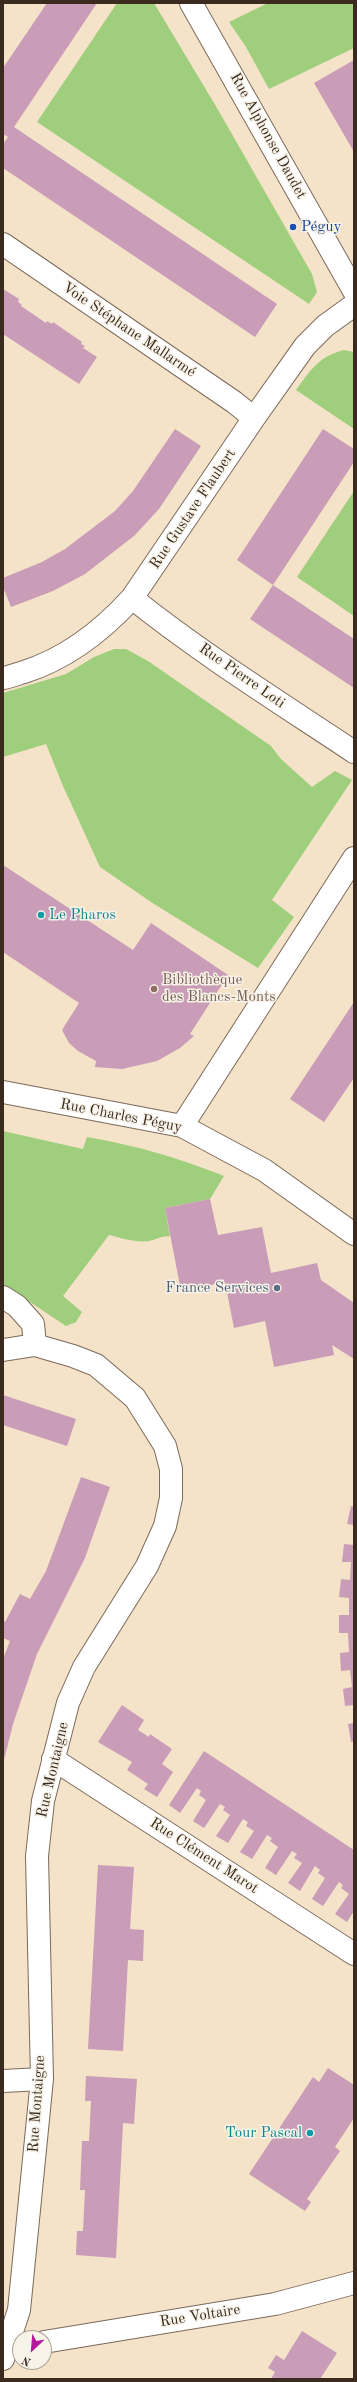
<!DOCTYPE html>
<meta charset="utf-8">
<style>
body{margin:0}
#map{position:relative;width:357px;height:2382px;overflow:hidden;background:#f4e2c9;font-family:"Old Standard TT",serif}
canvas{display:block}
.frame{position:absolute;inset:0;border:4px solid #3b2a1e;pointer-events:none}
.north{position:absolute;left:12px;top:2330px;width:40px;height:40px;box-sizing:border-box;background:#f7f3e8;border:1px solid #aca397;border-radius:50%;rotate:206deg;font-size:11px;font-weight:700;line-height:16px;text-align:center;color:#3b2a1e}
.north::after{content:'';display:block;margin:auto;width:14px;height:18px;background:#b5179e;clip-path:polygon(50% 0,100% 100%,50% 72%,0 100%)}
</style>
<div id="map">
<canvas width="357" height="2382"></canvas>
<div class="frame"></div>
<div class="north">N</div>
</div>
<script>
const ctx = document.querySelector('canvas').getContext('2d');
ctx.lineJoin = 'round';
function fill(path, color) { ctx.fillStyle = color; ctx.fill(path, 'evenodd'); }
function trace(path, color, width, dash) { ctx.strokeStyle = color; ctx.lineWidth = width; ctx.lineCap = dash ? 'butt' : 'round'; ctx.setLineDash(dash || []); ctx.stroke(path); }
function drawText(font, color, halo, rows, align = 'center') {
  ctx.font = font + ' "Old Standard TT",serif'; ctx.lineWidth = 3; ctx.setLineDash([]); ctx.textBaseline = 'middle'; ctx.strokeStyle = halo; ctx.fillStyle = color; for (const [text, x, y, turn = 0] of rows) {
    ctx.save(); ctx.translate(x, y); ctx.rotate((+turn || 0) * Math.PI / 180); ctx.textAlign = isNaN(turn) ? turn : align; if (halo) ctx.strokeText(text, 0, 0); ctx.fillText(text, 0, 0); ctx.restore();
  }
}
fill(new Path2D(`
 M 117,3 L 154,3 L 217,108 L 312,274 L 317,292 L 309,304 L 37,122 Z
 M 268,3 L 354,3 L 354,48 L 269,89 L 246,47 L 229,22 Z
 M 344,350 L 354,352 L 354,429 L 296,390 C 310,371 319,356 344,350 Z
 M 354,491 L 354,616 L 297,577 Z
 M 114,649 L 126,649 L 148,661 L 271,746 L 281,759 L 312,787 L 335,771 L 352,780 L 272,900 L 294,917 L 258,968 L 154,904 L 100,867 L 63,786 L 46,744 L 3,757 L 3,693 L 66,674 L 94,657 Z
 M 3,1131 L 83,1149 L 87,1137 C 134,1145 179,1158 224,1176 L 210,1199 L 165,1208 L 170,1236 C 162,1236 157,1239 149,1241 C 135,1243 122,1238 109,1235 L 63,1296 L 82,1312 L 76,1322 L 66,1326 L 3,1284 Z`), '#9fcf7d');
fill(new Path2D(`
 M 47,3 L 97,3 L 14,127 L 277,304 L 255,337 L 3,168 L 3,144 L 8,137 L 3,134 L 3,68 Z
 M 354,60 L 354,152 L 314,83 Z
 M 3,289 L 19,299 L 18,302 L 22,305 L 21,306 L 46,323 L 47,321 L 52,324 L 53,322 L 82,342 L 81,344 L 85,346 L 83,348 L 97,357 L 79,384 L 3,334 Z
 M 175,429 L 201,446 L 159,509 L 134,536 L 85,574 L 53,591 L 11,607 L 3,587 L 3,578 L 42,562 L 65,549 L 115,511 L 133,491 Z
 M 323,429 L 354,449 L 354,462 L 273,585 L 237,560 Z
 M 273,585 L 354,639 L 354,688 L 250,619 Z
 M 3,865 L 133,950 L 151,923 L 228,975 L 190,1034 L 194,1036 L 180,1048 L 157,1061 L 122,1069 L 95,1067 L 96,1061 L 78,1051 L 69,1043 L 62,1030 L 79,1003 L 3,952 Z
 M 354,1002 L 354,1078 L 324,1122 L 290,1099 Z
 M 210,1199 L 218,1235 L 262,1227 L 271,1273 L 317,1263 L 321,1280 L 354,1303 L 354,1359 L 332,1345 L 334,1355 L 274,1367 L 265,1321 L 234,1328 L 225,1282 L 181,1291 L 165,1208 Z
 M 3,1395 L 76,1419 L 67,1446 L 3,1425 Z
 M 81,1477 L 110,1487 L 85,1558 L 37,1654 L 13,1724 L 3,1764 L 3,1659 L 10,1641 L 3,1638 L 3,1620 L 5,1622 L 20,1594 L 30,1599 L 46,1571 Z
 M 351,1506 L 354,1507 L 354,1525 L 347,1524 Z
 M 344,1544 L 354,1545 L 354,1705 L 345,1706 L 343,1689 L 352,1687 L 350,1670 L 341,1671 L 340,1653 L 349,1652 L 348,1633 L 339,1633 L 339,1615 L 349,1615 L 349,1598 L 339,1597 L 341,1579 L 350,1580 L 351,1562 L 342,1562 Z
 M 122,1705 L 144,1720 L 138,1730 L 149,1737 L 150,1734 L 172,1749 L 162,1764 L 173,1772 L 157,1797 L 144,1789 L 148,1784 L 127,1770 L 132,1762 L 98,1742 Z
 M 354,1723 L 354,1741 L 351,1742 L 348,1724 Z
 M 204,1751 L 354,1850 L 354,1911 L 347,1922 L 335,1914 L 349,1894 L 341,1888 L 343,1885 L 339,1882 L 323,1906 L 312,1899 L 325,1878 L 318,1873 L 320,1870 L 315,1866 L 300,1891 L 288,1883 L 302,1863 L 294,1858 L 297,1854 L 292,1851 L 276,1875 L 265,1868 L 278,1847 L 270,1841 L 272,1838 L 267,1835 L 252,1859 L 240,1852 L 254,1831 L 246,1826 L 248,1822 L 243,1819 L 228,1843 L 216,1836 L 230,1815 L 223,1810 L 225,1807 L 220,1804 L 204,1828 L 193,1821 L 206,1800 L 199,1795 L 201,1791 L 197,1788 L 180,1813 L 169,1805 Z
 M 98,1865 L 134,1867 L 130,1929 L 144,1930 L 143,1961 L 128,1960 L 123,2051 L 88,2049 Z
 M 328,2068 L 354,2085 L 354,2118 L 335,2147 L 340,2151 L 307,2199 L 311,2202 L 305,2211 L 249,2174 L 313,2077 L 319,2082 Z
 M 86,2076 L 137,2079 L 134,2124 L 123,2123 L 116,2258 L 76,2255 L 77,2231 L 83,2231 L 84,2210 L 85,2190 L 80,2190 L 82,2141 L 89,2141 L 91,2101 L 85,2101 Z
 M 302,2331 L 337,2353 L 320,2379 L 271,2379 L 275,2372 L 268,2368 L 276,2355 L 284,2360 Z`), '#c99cb7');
const street = new Path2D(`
 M 191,3 L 354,291
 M 3,244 L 234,402 L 254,418
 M 132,598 C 202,654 279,702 354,752
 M 3,678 C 10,677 17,674 24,672 C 68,658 102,631 132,598 L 254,418 L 305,346 L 325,326 L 354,305
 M 3,1092 L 182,1126 L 264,1170 L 354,1234
 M 182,1126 L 354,858
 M 3,1297 L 17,1306 L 33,1324 L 35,1345
 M 3,1350 L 35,1345 L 73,1356 L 96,1365 L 135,1398 L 165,1446 L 171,1469 L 171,1498 L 165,1526 L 147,1566 L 84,1667 L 68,1703 L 43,1801 L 37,1856 L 42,2079 L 19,2310 L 3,2359
 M 53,1759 L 354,1954
 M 3,2081 L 42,2079
 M 44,2342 L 275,2304 L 354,2283`);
trace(street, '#7c6a5a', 24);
trace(street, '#fff', 22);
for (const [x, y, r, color] of [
 [293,227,4,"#1a4fb4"],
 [41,915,4,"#0f9aa8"],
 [154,989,4,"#8d6e63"],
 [277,1288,4,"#5c6f8a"],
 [310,2133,4,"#0f9aa8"]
]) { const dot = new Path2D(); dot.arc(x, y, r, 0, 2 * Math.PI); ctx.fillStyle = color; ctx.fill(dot); trace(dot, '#f7f3e8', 1.5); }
drawText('15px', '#3b2a1e', '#f7f3e8', [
 ["Rue Alphonse Daudet",268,136,61],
 ["Voie Stéphane Mallarmé",129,330,34],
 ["Rue Gustave Flaubert",193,509,-56],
 ["Rue Pierre Loti",242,676,35],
 ["Rue Charles Péguy",121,1116,11],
 ["Rue Montaigne",53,1770,-77],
 ["Rue Clément Marot",204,1856,33],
 ["Rue Montaigne",37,2104,-86],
 ["Rue Voltaire",200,2316,-9]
]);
drawText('15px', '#164399', '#f7f3e8', [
 ["Péguy",301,227]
], 'left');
drawText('15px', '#0d838f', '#f7f3e8', [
 ["Le Pharos",49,915],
 ["Tour Pascal",302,2133,"right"]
], 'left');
drawText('15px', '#785e54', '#f7f3e8', [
 ["Bibliothèque",162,980],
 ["des Blancs-Monts",162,997]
], 'left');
drawText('15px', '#4e5e75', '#f7f3e8', [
 ["France Services",269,1288]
], 'right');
</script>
